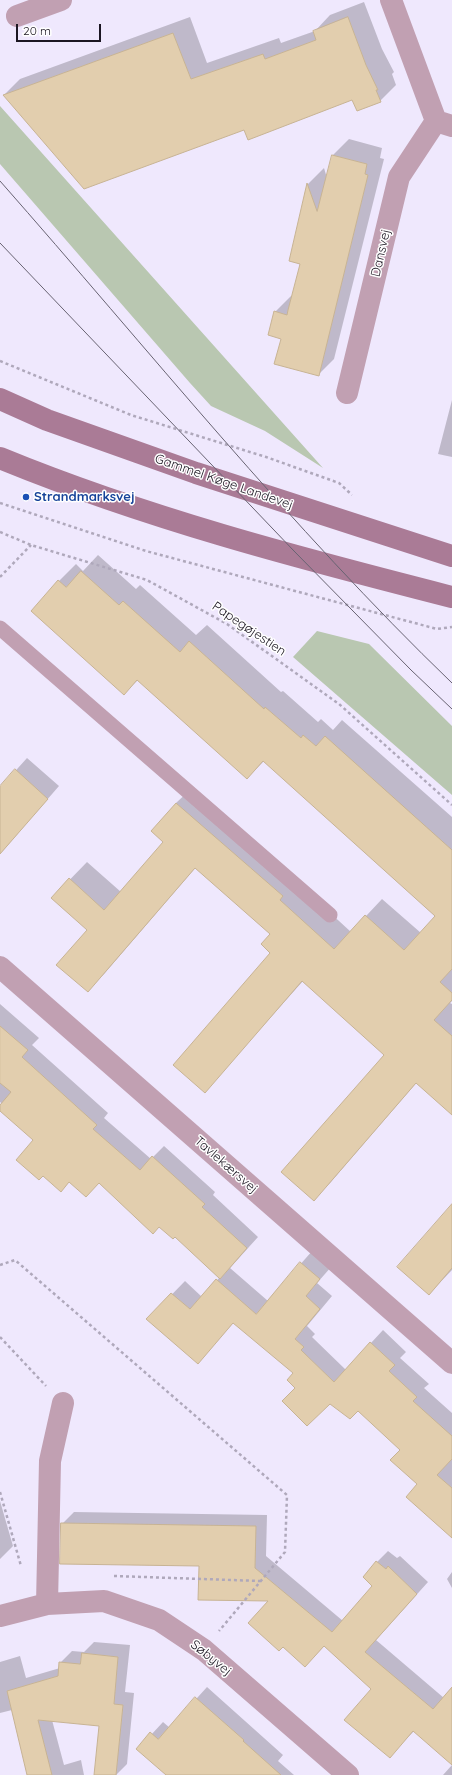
<!DOCTYPE html>
<meta charset="utf-8">
<style>
body{margin:0}
#map{position:relative;width:452px;height:1775px;overflow:hidden;background:#efe8fd;font-family:Quicksand,sans-serif}
canvas{display:block}
.scale{position:absolute;left:16px;top:24px;width:85px;height:18px;box-sizing:border-box;border:2px solid #1b1622;border-top:0;padding-left:5px;font-size:12px;line-height:14px;white-space:nowrap;color:#1b1622;-webkit-text-stroke:3px #fff;paint-order:stroke}
</style>
<div id="map">
<canvas width="452" height="1775"></canvas>
<div class="scale">20 m</div>
</div>
<script>
const ctx = document.querySelector('canvas').getContext('2d');
ctx.lineJoin = 'round';
function fill(path, color) { ctx.fillStyle = color; ctx.fill(path, 'evenodd'); }
function trace(path, color, width, dash) { ctx.strokeStyle = color; ctx.lineWidth = width; ctx.lineCap = dash ? 'butt' : 'round'; ctx.setLineDash(dash || []); ctx.stroke(path); }
function drawText(font, color, halo, rows, align = 'center') {
  ctx.font = font + ' Quicksand,sans-serif'; ctx.lineWidth = 3; ctx.setLineDash([]); ctx.textBaseline = 'middle'; ctx.strokeStyle = halo; ctx.fillStyle = color; for (const [text, x, y, turn = 0] of rows) {
    ctx.save(); ctx.translate(x, y); ctx.rotate((+turn || 0) * Math.PI / 180); ctx.textAlign = isNaN(turn) ? turn : align; if (halo) ctx.strokeText(text, 0, 0); ctx.fillText(text, 0, 0); ctx.restore();
  }
}
fill(new Path2D(`
 M 0,106 L 323,468 L 265,431 L 211,406 L 190,383 L 0,164 Z
 M 317,631 L 369,644 L 452,726 L 452,795 L 293,657 Z`), '#b9c7b1');
fill(new Path2D(`
 M 364,2 L 382,49 L 394,72 L 392,74 L 396,85 L 380,101 L 353,99 L 245,129 L 4,95 L 20,79 L 190,17 L 207,63 L 279,38 L 281,43 L 315,31 L 330,15 Z
 M 349,139 L 382,148 L 380,158 L 384,159 L 334,359 L 318,375 L 282,338 L 275,312 L 291,296 L 293,296 L 301,264 L 290,261 L 308,184 L 324,168 L 327,178 L 333,155 Z
 M 452,400 L 452,457 L 438,454 Z
 M 98,555 L 136,589 L 140,585 L 196,635 L 207,625 L 281,692 L 283,691 L 318,722 L 321,719 L 333,730 L 342,720 L 452,817 L 452,1001 L 450,1003 L 452,1004 L 452,1113 L 417,1082 L 330,1183 L 314,1199 L 385,1055 L 303,981 L 205,1091 L 271,953 L 271,934 L 196,867 L 104,974 L 88,990 L 88,930 L 52,898 L 87,862 L 121,892 L 165,841 L 176,803 L 193,787 L 351,932 L 382,899 L 421,933 L 436,916 L 264,761 L 247,778 L 138,680 L 124,693 L 59,581 L 76,564 L 83,571 Z
 M 27,758 L 59,786 L 0,854 L 0,788 Z
 M 0,1004 L 39,1038 L 32,1045 L 108,1113 L 104,1118 L 151,1159 L 164,1146 L 215,1192 L 213,1195 L 258,1237 L 230,1268 L 268,1301 L 313,1250 L 332,1266 L 317,1283 L 332,1296 L 307,1326 L 315,1334 L 312,1337 L 346,1370 L 383,1330 L 406,1352 L 400,1358 L 429,1384 L 424,1388 L 452,1413 L 452,1537 L 419,1484 L 401,1449 L 358,1410 L 330,1402 L 296,1388 L 295,1373 L 234,1322 L 198,1363 L 148,1319 L 185,1281 L 202,1297 L 220,1277 L 175,1235 L 99,1182 L 70,1181 L 61,1190 L 35,1140 L 0,1110 L 4,1105 L 0,1102 Z
 M 452,1206 L 452,1270 L 429,1294 Z
 M 0,1501 L 13,1546 L 0,1559 Z
 M 74,1512 L 267,1515 L 266,1556 L 343,1621 L 374,1586 L 364,1577 L 377,1562 L 388,1551 L 397,1558 L 400,1556 L 428,1582 L 376,1640 L 444,1698 L 452,1688 L 452,1764 L 414,1731 L 390,1756 L 373,1689 L 325,1645 L 305,1666 L 270,1600 L 200,1565 L 62,1524 Z
 M 452,1572 L 452,1588 L 447,1579 Z
 M 94,1642 L 130,1645 L 125,1692 L 134,1693 L 127,1764 L 116,1775 L 95,1775 L 100,1725 L 52,1720 L 64,1765 L 81,1760 L 84,1775 L 28,1775 L 12,1710 L 0,1713 L 0,1662 L 20,1656 L 26,1678 L 60,1668 L 60,1663 L 72,1651 L 84,1652 Z
 M 207,1687 L 283,1755 L 278,1761 L 294,1775 L 206,1775 L 138,1749 L 163,1722 L 170,1728 Z
 M 452,1765 L 452,1775 L 443,1775 Z`), '#0003');
const building = new Path2D(`
 M 348,17 L 366,65 L 378,90 L 376,90 L 381,102 L 357,111 L 352,100 L 248,140 L 244,130 L 84,189 L 3,95 L 173,33 L 191,79 L 263,54 L 265,59 L 316,40 L 313,31 Z
 M 332,155 L 367,164 L 365,174 L 368,175 L 319,376 L 274,364 L 281,339 L 268,335 L 274,311 L 287,315 L 288,310 L 300,264 L 289,261 L 307,183 L 317,211 Z
 M 81,571 L 119,605 L 123,601 L 180,652 L 189,641 L 264,709 L 265,707 L 301,738 L 303,735 L 316,746 L 325,736 L 452,850 L 452,969 L 440,982 L 452,993 L 452,1000 L 434,1020 L 452,1036 L 452,1115 L 416,1083 L 314,1201 L 281,1172 L 384,1055 L 302,981 L 205,1093 L 173,1065 L 270,953 L 261,944 L 270,934 L 195,868 L 88,992 L 56,965 L 87,930 L 51,898 L 69,878 L 104,910 L 163,842 L 151,831 L 176,803 L 283,896 L 280,900 L 334,949 L 365,915 L 404,950 L 435,916 L 263,761 L 247,779 L 137,680 L 124,695 L 31,611 L 58,580 L 66,587 Z
 M 15,769 L 48,799 L 0,854 L 0,786 Z
 M 0,1026 L 28,1050 L 22,1057 L 97,1125 L 93,1129 L 140,1170 L 152,1156 L 205,1204 L 202,1207 L 247,1248 L 220,1279 L 175,1237 L 173,1239 L 159,1227 L 153,1234 L 99,1183 L 86,1197 L 69,1182 L 61,1192 L 43,1176 L 39,1180 L 16,1160 L 33,1140 L 0,1111 L 0,1105 L 11,1092 L 0,1083 Z
 M 452,1204 L 452,1268 L 429,1295 L 397,1267 Z
 M 300,1262 L 320,1279 L 306,1296 L 320,1309 L 295,1339 L 304,1347 L 301,1350 L 334,1382 L 370,1342 L 395,1365 L 389,1371 L 417,1397 L 413,1401 L 452,1436 L 452,1459 L 437,1475 L 452,1488 L 452,1538 L 406,1497 L 417,1484 L 390,1460 L 400,1450 L 358,1411 L 350,1419 L 330,1404 L 307,1426 L 282,1401 L 295,1388 L 287,1380 L 293,1373 L 233,1323 L 198,1364 L 146,1319 L 171,1293 L 190,1309 L 216,1279 L 256,1314 Z
 M 61,1523 L 256,1526 L 255,1568 L 332,1632 L 372,1586 L 363,1577 L 376,1561 L 386,1569 L 388,1566 L 417,1594 L 365,1652 L 433,1709 L 452,1687 L 452,1765 L 413,1731 L 390,1758 L 344,1720 L 371,1689 L 324,1646 L 305,1667 L 283,1647 L 279,1651 L 248,1623 L 268,1601 L 198,1600 L 199,1566 L 60,1564 Z
 M 82,1653 L 118,1657 L 114,1704 L 123,1705 L 116,1775 L 94,1775 L 99,1726 L 38,1720 L 52,1775 L 27,1775 L 7,1691 L 58,1676 L 59,1662 L 80,1664 Z
 M 195,1697 L 244,1740 L 243,1741 L 281,1775 L 166,1775 L 136,1749 L 150,1732 L 158,1739 Z`);
fill(building, '#e2ceae');
trace(building, '#c7b394', 1);
trace(new Path2D(`
 M 0,361 L 131,415 L 266,457 L 339,483 L 352,495
 M 0,503 L 146,551 L 437,629 L 452,627
 M 0,532 L 31,545 L 147,580 L 227,624 L 339,704 L 452,805
 M 0,577 L 31,545
 M 0,1265 L 15,1260 L 287,1495 L 285,1552 L 219,1631
 M 0,1337 L 46,1386
 M 0,1492 L 21,1566
 M 114,1576 L 261,1581`), '#afa8bb', 2.5, [3, 3]);
trace(new Path2D(`
 M 0,628 L 330,915`), '#c1a0b2', 15);
trace(new Path2D(`
 M 391,0 L 436,121 L 452,126
 M 17,16 L 61,0
 M 347,393 L 399,177 L 436,121
 M 0,967 L 452,1363
 M 47,1604 L 50,1461 L 63,1403
 M 0,1616 L 47,1604 L 104,1601 L 159,1620 L 204,1650 L 348,1775`), '#c1a0b2', 22);
trace(new Path2D(`
 M 0,399 L 47,420 L 196,473 L 452,556
 M 0,458 C 146,518 299,558 452,597`), '#aa7b96', 22);
trace(new Path2D(`
 M 0,181 C 149,350 290,527 452,683
 M 0,243 L 294,551 L 411,670 L 452,709`), '#686372', 1);
for (const [x, y, r, color] of [
 [26,497,4,"#1a4fb4"]
]) { const dot = new Path2D(); dot.arc(x, y, r, 0, 2 * Math.PI); ctx.fillStyle = color; ctx.fill(dot); trace(dot, '#fff', 1.5); }
drawText('13px', '#1b1622', '#fff', [
 ["Dansvej",381,253,-77],
 ["Gammel Køge Landevej",224,482,19],
 ["Papegøjestien",249,629,34],
 ["Tavlekærsvej",226,1165,41],
 ["Søbyvej",211,1658,39]
]);
drawText('bold 13px', '#164399', '#fff', [
 ["Strandmarksvej",34,497]
], 'left');
</script>
